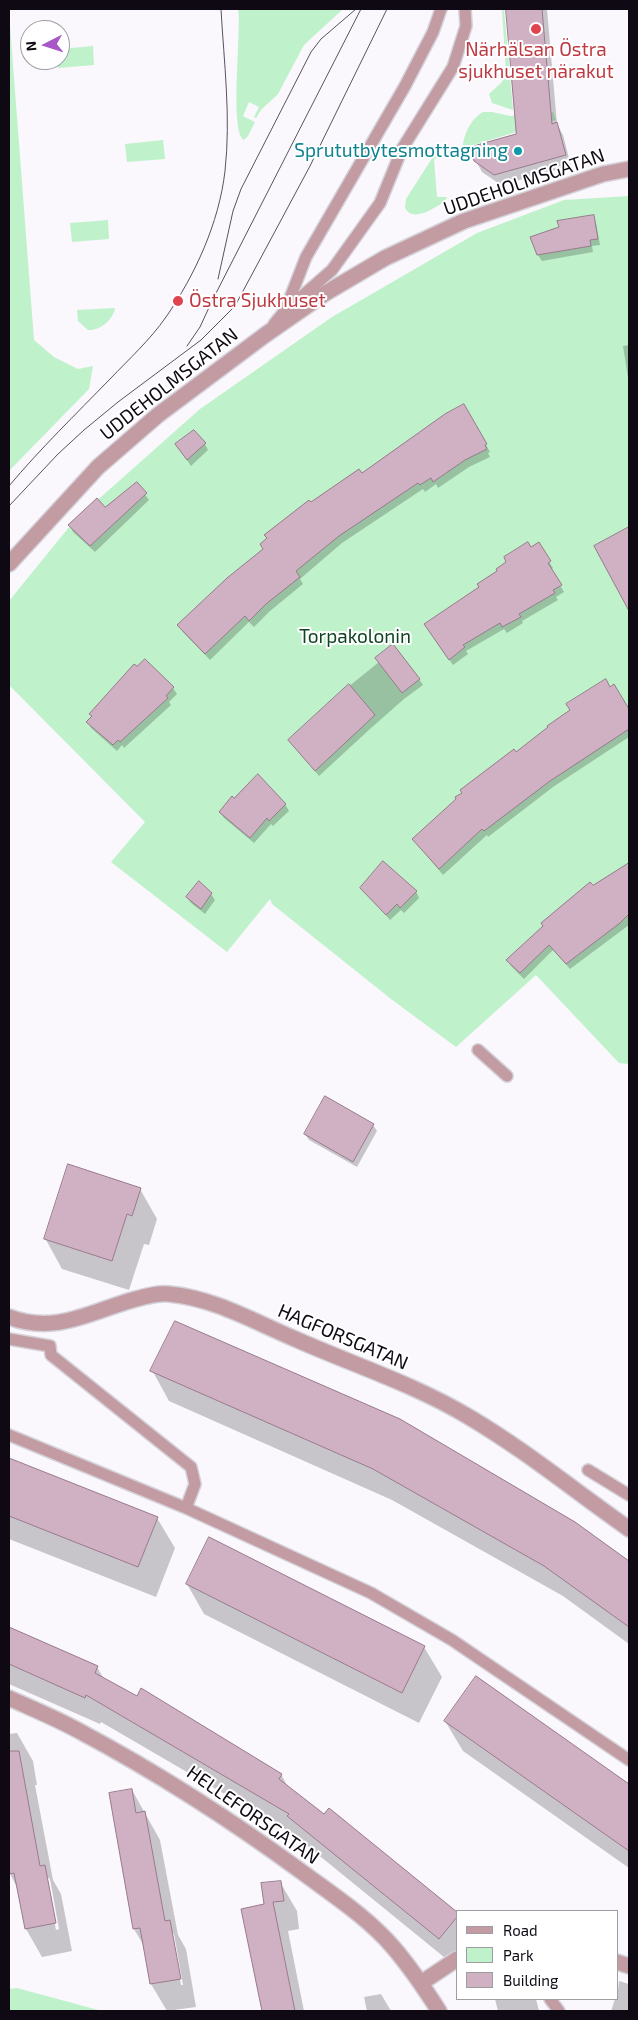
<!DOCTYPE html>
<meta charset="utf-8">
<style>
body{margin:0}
#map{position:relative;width:638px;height:2020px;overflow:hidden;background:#faf7fd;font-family:"Exo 2",sans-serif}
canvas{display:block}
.frame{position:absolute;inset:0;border:10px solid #0e0913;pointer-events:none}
.legend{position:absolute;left:456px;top:1910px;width:162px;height:90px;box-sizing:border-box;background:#fff;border:1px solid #9f9da1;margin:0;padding:6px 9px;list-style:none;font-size:15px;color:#0e0913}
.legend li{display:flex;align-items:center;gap:10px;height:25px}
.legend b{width:25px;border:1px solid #9f9da1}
.north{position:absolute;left:20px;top:20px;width:50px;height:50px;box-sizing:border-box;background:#fff;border:1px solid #9f9da1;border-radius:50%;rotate:265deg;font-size:14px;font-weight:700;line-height:20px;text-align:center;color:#0e0913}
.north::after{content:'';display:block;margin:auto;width:18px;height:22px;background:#a857c7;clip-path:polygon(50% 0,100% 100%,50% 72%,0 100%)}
</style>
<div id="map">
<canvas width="638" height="2020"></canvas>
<div class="frame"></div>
<ul class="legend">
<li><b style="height:6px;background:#c29ca2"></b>Road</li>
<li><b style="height:14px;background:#bff2cb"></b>Park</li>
<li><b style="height:14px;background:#d0b1c4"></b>Building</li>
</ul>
<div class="north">N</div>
</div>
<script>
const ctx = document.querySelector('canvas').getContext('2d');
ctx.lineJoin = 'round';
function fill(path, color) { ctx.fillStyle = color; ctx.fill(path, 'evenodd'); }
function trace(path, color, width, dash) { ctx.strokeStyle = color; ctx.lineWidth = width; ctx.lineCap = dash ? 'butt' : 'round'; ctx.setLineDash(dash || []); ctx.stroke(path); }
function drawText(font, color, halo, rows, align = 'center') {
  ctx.font = font + ' "Exo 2",sans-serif'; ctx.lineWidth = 4; ctx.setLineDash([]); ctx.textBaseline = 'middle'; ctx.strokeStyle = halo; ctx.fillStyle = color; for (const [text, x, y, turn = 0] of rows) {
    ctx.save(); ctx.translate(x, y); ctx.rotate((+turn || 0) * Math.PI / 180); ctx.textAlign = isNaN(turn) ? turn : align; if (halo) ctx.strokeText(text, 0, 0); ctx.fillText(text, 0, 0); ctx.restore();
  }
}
fill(new Path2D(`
 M 238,9 L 343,9 L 304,45 L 278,94 L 261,110 L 256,118 L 254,117 L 259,107 L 249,102 L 243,116 L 255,122 L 248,136 L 244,140 C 229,131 242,30 238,9 Z
 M 502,9 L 504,9 L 513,110 L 492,103 L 489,94 L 502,82 L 506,74 Z
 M 9,12 L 34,340 L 54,357 L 78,369 L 93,366 L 89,389 L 9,471 Z
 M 93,46 L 94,65 L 58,68 L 57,60 L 60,60 L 60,49 Z
 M 483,112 L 492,112 L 510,116 L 553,112 L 556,120 L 470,146 L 472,158 L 463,160 C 460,144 467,121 483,112 Z
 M 163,140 L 165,159 L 127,162 L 125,144 Z
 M 440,151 L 442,157 L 434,159 L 437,197 L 447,197 L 445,201 C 435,208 413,223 405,208 L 406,199 L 436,152 Z
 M 629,196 L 629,1064 L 619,1063 L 536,975 L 456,1047 L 391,999 L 272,904 L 270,899 L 227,952 L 111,862 L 145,822 L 9,685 L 9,601 L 74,521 L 200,409 L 332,317 L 477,233 L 564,200 Z
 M 108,220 L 109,239 L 72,242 L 70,223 Z
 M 115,308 C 113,320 100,331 88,330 L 78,321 L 77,310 Z
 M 17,1988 L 102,2011 L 9,2011 L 9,1989 Z`), '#bff2cb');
fill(new Path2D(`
 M 507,9 L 547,9 L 557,124 L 563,135 L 571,166 L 501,185 L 482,172 L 476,161 L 517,135 Z
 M 593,217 L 596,223 L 600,245 L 592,246 L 593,252 L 542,261 L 538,255 Z
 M 629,345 L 629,384 L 623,346 Z
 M 463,406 L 490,452 L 488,453 L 490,457 L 469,467 L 438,488 L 436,484 L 425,492 L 423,489 L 342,543 L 300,579 L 303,584 L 270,611 L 254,627 L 249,622 L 210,660 L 183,632 L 179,625 L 264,549 L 310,504 L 362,474 Z
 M 205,444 L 208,450 L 191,466 L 180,450 Z
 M 137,484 L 149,500 L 95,552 L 73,532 L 70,526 L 105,509 Z
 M 624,531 L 629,539 L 629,608 L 623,597 Z
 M 538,544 L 553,568 L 551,570 L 564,592 L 556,597 L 558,600 L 522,621 L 523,623 L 507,633 L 504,629 L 466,651 L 468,654 L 453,665 L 429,630 L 481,587 Z
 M 379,662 L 419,679 L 423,685 L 404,699 L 370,729 L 319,776 L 289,740 L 332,700 Z
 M 614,686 L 629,711 L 629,737 L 553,787 L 488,837 L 487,835 L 443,875 L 413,839 L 516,753 Z
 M 173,688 L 177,694 L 169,702 L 171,705 L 124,748 L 122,745 L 117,751 L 91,728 L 88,722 Z
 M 234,799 L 285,804 L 289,811 L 273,826 L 271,824 L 254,843 L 224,818 L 220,812 Z
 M 629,864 L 629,925 L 570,969 L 553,950 L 524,979 L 511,966 L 507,960 L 593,887 Z
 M 199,883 L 211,894 L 215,900 L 205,914 L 191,903 L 187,897 Z
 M 362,888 L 416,891 L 419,898 L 404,913 L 401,910 L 390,920 Z
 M 373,1125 L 377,1131 L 357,1167 L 309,1140 L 305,1134 Z
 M 140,1189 L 157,1219 L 149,1245 L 144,1244 L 129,1290 L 62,1269 L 45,1238 Z
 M 152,1370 L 574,1523 L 629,1562 L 629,1644 L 563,1596 L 392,1500 L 169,1401 Z
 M 9,1459 L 157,1518 L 175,1548 L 156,1597 L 9,1539 Z
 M 187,1584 L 424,1647 L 442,1677 L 419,1723 L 204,1614 Z
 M 9,1628 L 97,1667 L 104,1679 L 281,1774 L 289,1789 L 457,1914 L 457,1964 L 455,1966 L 305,1844 L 302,1839 L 101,1722 L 100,1724 L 9,1684 Z
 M 476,1678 L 629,1786 L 629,1868 L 463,1751 L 445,1721 Z
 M 17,1733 L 33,1761 L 37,1785 L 35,1785 L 53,1880 L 61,1894 L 72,1951 L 42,1957 L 26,1929 L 19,1891 L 9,1872 L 9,1734 ZM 46,1876 L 50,1879 L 59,1929 L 56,1930 Z
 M 132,1790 L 160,1840 L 178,1935 L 186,1949 L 196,2007 L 167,2011 L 151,1984 L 144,1946 L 134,1929 ZM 171,1931 L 174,1934 L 183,1985 L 181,1985 Z
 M 280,1882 L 297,1911 L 299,1929 L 288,1931 L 304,2011 L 263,2011 L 243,1910 L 265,1905 Z
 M 619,1981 L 629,1984 L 629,2011 L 611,2011 L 615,1999 L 617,1999 Z
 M 381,1994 L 391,2011 L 367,2011 L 364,1997 Z
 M 495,1999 L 536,1999 L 539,2011 L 498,2011 Z`), '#0003');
const building = new Path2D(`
 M 506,9 L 542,9 L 552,124 L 557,122 L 566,155 L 494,175 L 474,161 L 470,147 L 516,134 Z
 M 594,215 L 598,239 L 590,240 L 591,246 L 537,255 L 530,237 L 559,227 L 557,221 Z
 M 464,404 L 487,444 L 485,445 L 487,449 L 465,460 L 433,482 L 431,478 L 420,485 L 418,483 L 339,536 L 296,571 L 300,577 L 266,604 L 249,621 L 245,616 L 205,654 L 177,625 L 227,578 L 263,549 L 260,544 L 267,538 L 264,535 L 309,500 L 311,502 L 359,469 L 362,473 L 445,414 Z
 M 194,430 L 206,443 L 187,460 L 175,444 Z
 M 137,482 L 147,493 L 90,546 L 68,525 L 97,498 L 105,507 Z
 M 629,527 L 629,611 L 594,546 Z
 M 528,542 L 531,547 L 539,542 L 551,561 L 548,563 L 562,585 L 553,590 L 555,593 L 519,614 L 521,617 L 502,627 L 500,623 L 463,645 L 465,647 L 449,660 L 424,624 L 479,587 L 477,584 L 497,571 L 496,569 L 506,562 L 504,557 Z
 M 393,644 L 420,679 L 402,693 L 375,658 Z
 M 145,659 L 174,687 L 166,696 L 168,698 L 120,742 L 118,740 L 113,745 L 86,722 L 92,716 L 89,714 L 134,664 L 137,666 Z
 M 606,679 L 610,687 L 614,684 L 629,709 L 629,729 L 550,781 L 484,831 L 482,829 L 439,869 L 412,839 L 456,799 L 455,797 L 462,793 L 460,790 L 514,749 L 516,752 L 548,727 L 547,726 L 570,710 L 566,704 Z
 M 349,684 L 375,715 L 315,771 L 288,740 Z
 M 258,774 L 286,804 L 269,821 L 267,818 L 250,838 L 219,812 L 232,796 L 234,798 Z
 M 383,861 L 417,891 L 400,908 L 397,904 L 386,915 L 360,888 Z
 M 629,863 L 629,914 L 620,923 L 566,964 L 549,945 L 520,973 L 506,960 L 543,926 L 541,923 L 590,882 L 593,885 Z
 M 199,881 L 212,893 L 201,909 L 186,897 Z
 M 325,1096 L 374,1124 L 353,1162 L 304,1134 Z
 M 68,1164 L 141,1188 L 132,1216 L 127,1214 L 112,1261 L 44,1239 Z
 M 175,1321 L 400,1419 L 575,1522 L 629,1561 L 629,1627 L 544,1566 L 373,1469 L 150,1371 Z
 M 9,1458 L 158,1517 L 138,1567 L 9,1516 Z
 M 209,1537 L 425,1646 L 402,1693 L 186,1584 Z
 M 9,1627 L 98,1666 L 95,1673 L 137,1696 L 141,1688 L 282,1774 L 279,1779 L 324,1814 L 329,1808 L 457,1912 L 457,1917 L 439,1939 L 287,1816 L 289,1814 L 86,1695 L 85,1698 L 9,1664 Z
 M 476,1676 L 629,1784 L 629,1851 L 444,1721 Z
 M 9,1751 L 19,1751 L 40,1866 L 45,1865 L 56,1923 L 25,1929 L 14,1873 L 9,1874 Z
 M 132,1789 L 136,1813 L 145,1811 L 165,1921 L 170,1920 L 181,1979 L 150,1984 L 140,1928 L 133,1929 L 109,1793 Z
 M 281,1881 L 284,1901 L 273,1902 L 295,2011 L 262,2011 L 241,1909 L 264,1904 L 261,1883 Z`);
fill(building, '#d0b1c4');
trace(building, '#987a8c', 1);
const lane = new Path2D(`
 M 285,311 L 306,257 L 405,86 L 433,32 L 441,9
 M 274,324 L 284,312 L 332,270 L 380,203 L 402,149 L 453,67 L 466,26 L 465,9
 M 478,1050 L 507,1076
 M 9,1339 L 50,1346 L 51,1355 L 191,1467 L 195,1484 L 186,1508 L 9,1435
 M 588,1470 L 629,1495
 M 186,1508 L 371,1593 L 452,1640 L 629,1760
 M 550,1999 L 559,2011`);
const street = new Path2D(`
 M 9,564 L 98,467 L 158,415 L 265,335 L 324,294 L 385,258 L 464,221 L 603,174 L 629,169
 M 9,1317 C 57,1335 91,1311 136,1299 C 147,1296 158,1293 169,1294 C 213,1298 253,1321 293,1338 C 351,1364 414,1384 469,1417 C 525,1450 576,1492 629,1529
 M 9,1698 C 33,1709 58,1719 81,1732 C 158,1773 231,1820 302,1872 C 333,1895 367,1917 393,1947 C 410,1967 425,1989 439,2011
 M 617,1962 L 629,1966
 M 421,1983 L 457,1959`);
trace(lane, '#d4d1d8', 14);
trace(street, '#d4d1d8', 18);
trace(lane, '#c29ca2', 11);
trace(street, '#c29ca2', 15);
trace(new Path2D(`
 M 218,279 L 233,211 L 241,189 L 311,52 L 321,39 L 356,9
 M 187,346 L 200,327 L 212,301 L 361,9
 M 9,486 C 40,449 76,414 110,379 C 129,359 150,340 166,317 C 195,275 219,223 225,171 C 231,117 224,63 221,9
 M 9,506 L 58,454 L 84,430 L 118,402 L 201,340 L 235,306 L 310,166 L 387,9`), '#57535c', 1);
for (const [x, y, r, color] of [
 [536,29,6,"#e0444e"],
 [518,151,5,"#0f9aa8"],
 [178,301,6,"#e0444e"]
]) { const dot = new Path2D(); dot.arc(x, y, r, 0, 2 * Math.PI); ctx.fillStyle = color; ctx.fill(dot); trace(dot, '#fff', 2); }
drawText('19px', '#be3a42', '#fff', [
 ["Närhälsan Östra",536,50],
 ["sjukhuset närakut",536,72],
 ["Östra Sjukhuset",189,301,"left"]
]);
drawText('19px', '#0d838f', '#fff', [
 ["Sprututbytesmottagning",508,151]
], 'right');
drawText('19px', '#0e0913', '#fff', [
 ["UDDEHOLMSGATAN",524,182,-19],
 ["UDDEHOLMSGATAN",169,384,-38],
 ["HAGFORSGATAN",343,1337,23],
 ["HELLEFORSGATAN",253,1815,35]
]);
drawText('19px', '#0f4322', '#fff', [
 ["Torpakolonin",355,637]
]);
</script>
